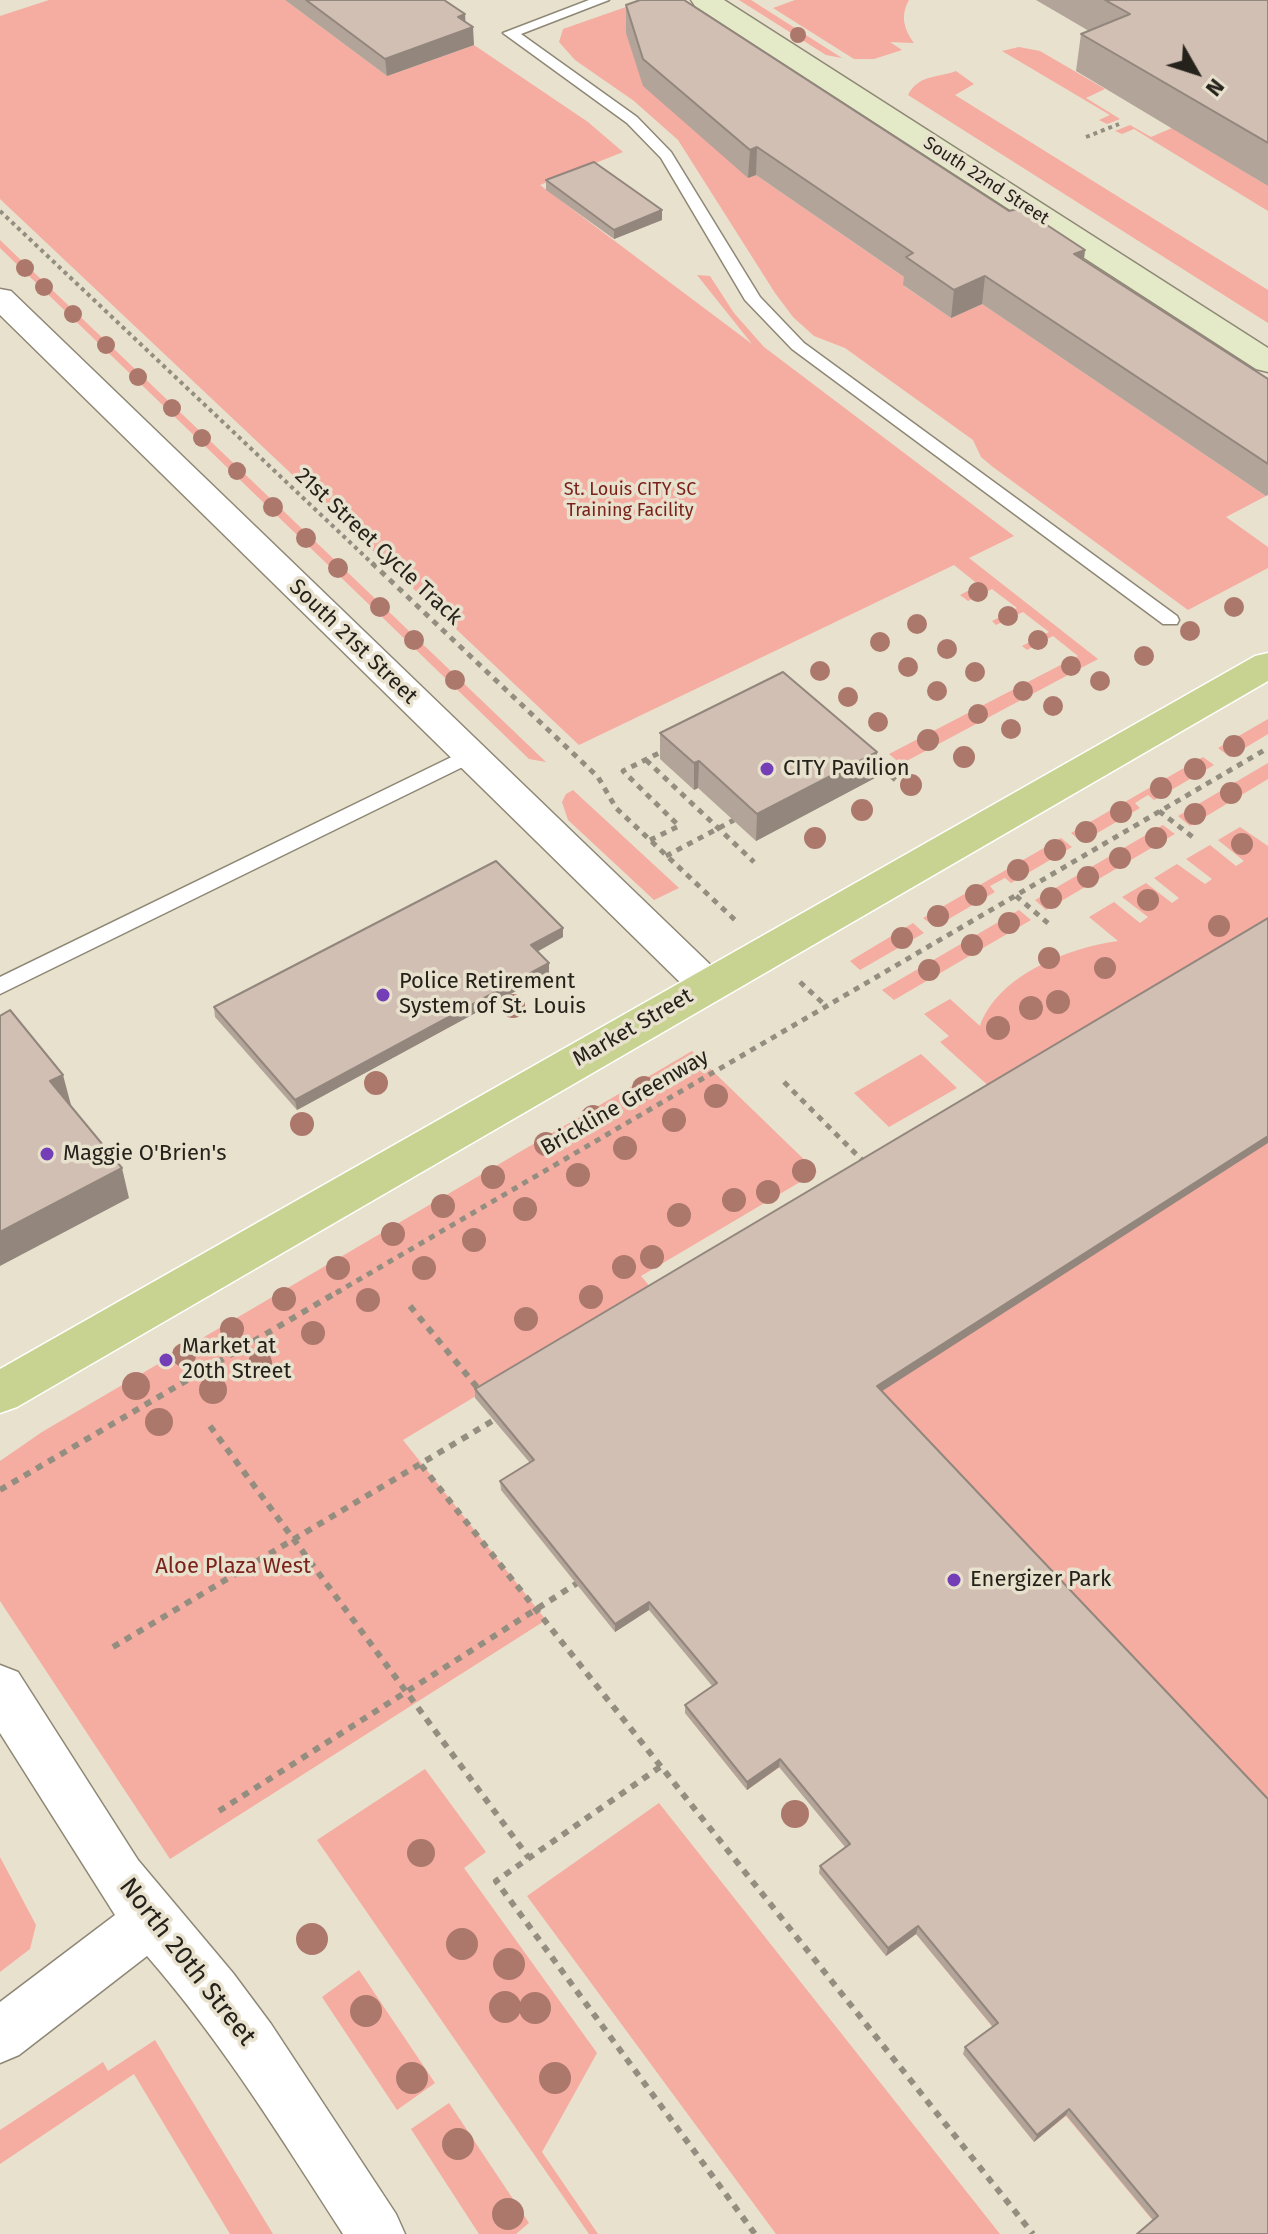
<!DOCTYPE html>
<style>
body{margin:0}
#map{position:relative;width:1268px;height:2234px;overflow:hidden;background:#e8e1ce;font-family:"Fira Sans",sans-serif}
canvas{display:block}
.north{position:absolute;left:1156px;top:32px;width:80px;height:80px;-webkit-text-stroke:6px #e8e1ce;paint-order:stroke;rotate:129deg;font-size:22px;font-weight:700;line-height:32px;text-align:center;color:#25221b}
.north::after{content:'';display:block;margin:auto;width:28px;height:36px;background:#25221b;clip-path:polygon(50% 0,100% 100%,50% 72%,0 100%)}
</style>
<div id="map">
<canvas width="1268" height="2234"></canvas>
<div class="north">N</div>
</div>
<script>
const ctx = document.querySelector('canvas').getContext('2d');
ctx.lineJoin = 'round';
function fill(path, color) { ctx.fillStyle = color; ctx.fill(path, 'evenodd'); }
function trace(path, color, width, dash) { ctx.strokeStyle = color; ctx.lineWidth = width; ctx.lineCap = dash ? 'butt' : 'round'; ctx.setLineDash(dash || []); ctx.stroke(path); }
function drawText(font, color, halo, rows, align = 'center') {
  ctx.font = font + ' "Fira Sans",sans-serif'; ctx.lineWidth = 7; ctx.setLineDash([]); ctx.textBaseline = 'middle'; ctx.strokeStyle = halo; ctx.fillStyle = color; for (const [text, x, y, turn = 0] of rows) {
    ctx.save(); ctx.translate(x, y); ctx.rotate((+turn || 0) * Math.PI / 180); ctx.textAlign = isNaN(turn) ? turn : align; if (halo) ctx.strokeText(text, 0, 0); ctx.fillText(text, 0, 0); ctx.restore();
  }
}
fill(new Path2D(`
 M 49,0 L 285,0 L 387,76 L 474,45 L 588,122 L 623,152 L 540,185 L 752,344 L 697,275 L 710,276 L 734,313 L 764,347 L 1014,536 L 969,558 L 1098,659 L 901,764 L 889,754 L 1078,656 L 1053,636 L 1027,650 L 1022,646 L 1049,632 L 1023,612 L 996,625 L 992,621 L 1017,608 L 992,589 L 968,601 L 960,595 L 979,585 L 954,565 L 579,745 L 0,199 L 0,16 Z
 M 739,0 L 751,0 L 842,58 L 826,55 Z
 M 795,0 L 909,0 C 900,16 904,29 914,43 L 890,42 L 902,50 L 874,59 L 854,59 L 773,8 Z
 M 643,1 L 748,178 L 756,175 L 911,282 L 904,286 L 951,318 L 982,304 L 1266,496 L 1226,517 L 1268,547 L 1268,568 L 1188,610 L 993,467 L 981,457 L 973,440 L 845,348 L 814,336 L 793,317 L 775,293 L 678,140 L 634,101 L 575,60 L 559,42 L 563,29 Z
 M 1019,47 L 1040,51 L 1105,89 L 1086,98 L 1120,119 L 1107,124 L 1099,120 L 1110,115 L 1002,51 Z
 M 956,71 L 974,84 L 955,95 L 1268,290 L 1268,323 L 908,95 C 919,74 938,78 956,71 Z
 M 1130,125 L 1151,137 L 1172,128 L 1268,186 L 1268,211 L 1134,129 L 1122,134 L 1115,131 Z
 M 0,240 L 546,762 L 529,759 L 0,248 Z
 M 1268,719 L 1268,734 L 1230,757 L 1218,748 Z
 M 1203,757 L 1214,765 L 1154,800 L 1148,795 L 1135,803 L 1140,808 L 1082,842 L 1071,833 Z
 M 1268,763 L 1268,779 L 1190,826 L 1178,816 Z
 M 573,790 L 679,888 L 654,900 L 568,820 L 562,802 L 566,794 Z
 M 1163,825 L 1175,834 L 1046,910 L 1035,900 Z
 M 1240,827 L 1268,846 L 1268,2234 L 1154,2222 L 1066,2116 L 1034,2142 L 963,2054 L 995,2030 L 916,1934 L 886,1956 L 819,1873 L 849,1852 L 780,1767 L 747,1790 L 685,1713 L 717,1691 L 476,1396 L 403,1440 L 546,1620 L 170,1859 L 0,1601 L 0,1461 L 42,1432 L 692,1051 L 817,1172 L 641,1276 L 652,1289 L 992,1089 L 940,1042 L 949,1036 L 924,1014 L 950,999 L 980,1026 C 998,975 1068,948 1118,941 L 1089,917 L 1114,902 L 1140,923 L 1148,917 L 1122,897 L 1146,883 L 1172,903 L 1179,898 L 1154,878 L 1177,864 L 1205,884 L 1212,879 L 1186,859 L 1210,845 L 1236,866 L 1244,861 L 1218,840 Z
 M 1061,838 L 1072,847 L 1011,883 L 1005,878 L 990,886 L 995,892 L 935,927 L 923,918 Z
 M 1019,910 L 1031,920 L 894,1000 L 882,990 Z
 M 913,923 L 924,933 L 860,970 L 850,961 Z
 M 921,1054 L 957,1088 L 889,1127 L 854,1093 Z
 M 425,1769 L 486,1852 L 464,1868 L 597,2053 L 542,2152 L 598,2234 L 589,2234 L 317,1840 Z
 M 659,1803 L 1000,2234 L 776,2234 L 527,1896 Z
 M 0,1857 L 36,1925 L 30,1949 L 0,1972 Z
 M 359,1970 L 435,2083 L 397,2110 L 322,1997 Z
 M 155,2040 L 273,2234 L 230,2234 L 134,2074 L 0,2164 L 0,2130 L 103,2062 L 108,2071 Z
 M 449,2103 L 529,2223 L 516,2234 L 479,2234 L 411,2129 Z`), '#f5aca1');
const lane = new Path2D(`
 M 589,0 L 609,0 L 521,34 L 637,117 L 671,152 L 760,297 L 804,343 L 1177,616 L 1179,620 L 1177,624 L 1163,624 L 792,349 L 745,300 L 661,158 L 627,123 L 503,33 Z
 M 470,748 L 477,750 L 480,755 L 477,760 L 0,994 L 0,977 Z`);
const street = new Path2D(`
 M 0,289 L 11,291 L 721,975 L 727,985 L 721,995 L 707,1000 L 693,995 L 0,315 Z
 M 0,1665 L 18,1672 L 138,1860 L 233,1973 L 271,2024 L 396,2214 L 405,2234 L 343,2234 C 281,2138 222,2042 147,1956 L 19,2055 L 0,2063 L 0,2002 L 115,1915 L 0,1733 Z`);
const secondary = new Path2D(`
 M 691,0 L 724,0 L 1268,348 L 1268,372 L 1256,369 L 695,6 Z`);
const primary = new Path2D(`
 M 1268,653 L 1268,681 L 17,1407 L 0,1413 L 0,1369 L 1255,656 Z`);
trace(lane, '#8e8775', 3);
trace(street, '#8e8775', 3);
trace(secondary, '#8e8775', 3);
trace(primary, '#fff', 3);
trace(new Path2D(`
 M 1086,137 L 1119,124
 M 0,211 L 374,565`), '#938e80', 4, [4, 4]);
trace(new Path2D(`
 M 372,563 L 598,777 L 616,808 L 735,920
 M 646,760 L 754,862
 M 873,760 L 899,783
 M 1159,811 L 1194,838
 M 650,840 L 679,826 L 623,771 L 663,751
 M 666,856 L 734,820
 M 1016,896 L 1049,924
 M 800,982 L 826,1006
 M 784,1082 L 866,1164
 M 336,1293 L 1268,748`), '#938e80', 5, [6, 6]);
trace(new Path2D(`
 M 410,1306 L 481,1392
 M 210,1426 L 529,1858
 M 421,1465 L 1033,2234
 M 0,1490 L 339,1291
 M 113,1647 L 494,1420
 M 660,1767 L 496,1881 L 755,2234
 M 219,1811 L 579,1582`), '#938e80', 6, [7, 7]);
fill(lane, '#fff');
fill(street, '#fff');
fill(secondary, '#e4e9c8');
fill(primary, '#c9d391');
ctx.fillStyle = '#ac786c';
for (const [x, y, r] of [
 [798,35,8],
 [25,268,9],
 [44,287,9],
 [73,314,9],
 [106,345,9],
 [138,377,9],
 [172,408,9],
 [202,438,9],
 [237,471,9],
 [273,507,10],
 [306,538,10],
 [338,568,10],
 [978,592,10],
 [380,607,10],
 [1234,607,10],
 [1008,616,10],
 [917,624,10],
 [1190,631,10],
 [414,640,10],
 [1038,640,10],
 [880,642,10],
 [947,649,10],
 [1144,656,10],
 [1071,666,10],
 [908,667,10],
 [820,671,10],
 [975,672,10],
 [455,680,10],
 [1100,681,10],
 [937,691,10],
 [1023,691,10],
 [848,697,10],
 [1053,706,10],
 [978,714,10],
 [878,722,10],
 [1011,729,10],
 [928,740,11],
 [1234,746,11],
 [964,757,11],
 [1195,769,11],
 [911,785,11],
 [1161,788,11],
 [1231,793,11],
 [862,810,11],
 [1121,812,11],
 [1195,814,11],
 [1086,832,11],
 [815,838,11],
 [1156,838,11],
 [1242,844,11],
 [1055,850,11],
 [1120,858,11],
 [1018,870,11],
 [1088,877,11],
 [976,895,11],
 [1051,898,11],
 [1148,900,11],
 [938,916,11],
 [1009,923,11],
 [1219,926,11],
 [902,938,11],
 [972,945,11],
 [1049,958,11],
 [1105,968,11],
 [929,970,11],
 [1058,1002,12],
 [513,1006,12],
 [1031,1008,12],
 [998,1028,12],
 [376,1083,12],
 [644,1088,12],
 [716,1096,12],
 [593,1117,12],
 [674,1120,12],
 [302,1124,12],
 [546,1144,12],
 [625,1148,12],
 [804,1171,12],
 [578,1175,12],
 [493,1177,12],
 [768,1192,12],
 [734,1200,12],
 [443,1206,12],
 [525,1209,12],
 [679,1215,12],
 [393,1234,12],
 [474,1240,12],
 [652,1257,12],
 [624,1267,12],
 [338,1268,12],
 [424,1268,12],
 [591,1297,12],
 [284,1299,12],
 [368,1300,12],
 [526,1319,12],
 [232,1329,12],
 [313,1333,12],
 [184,1355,12],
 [260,1363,12],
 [136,1386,14],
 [213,1390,14],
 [159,1422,14],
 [795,1814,14],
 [421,1853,14],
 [312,1939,16],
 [462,1944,16],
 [509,1964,16],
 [505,2007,16],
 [535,2008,16],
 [366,2011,16],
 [412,2078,16],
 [555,2078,16],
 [458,2144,16],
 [508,2214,16]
]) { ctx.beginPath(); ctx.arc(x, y, r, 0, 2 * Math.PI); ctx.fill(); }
fill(new Path2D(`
 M 285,0 L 444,0 L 465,22 L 474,45 L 387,76 Z
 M 1036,0 L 1268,0 L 1268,186 L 1076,71 L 1081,34 L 1089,31 Z
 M 626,5 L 1009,211 L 1085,250 L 1084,260 L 1268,379 L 1268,495 L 1266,496 L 982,304 L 951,318 L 903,285 L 904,277 L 756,175 L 748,178 L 643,86 L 626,33 Z
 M 546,180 L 662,210 L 662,220 L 614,239 L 546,190 Z
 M 660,733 L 877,752 L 875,778 L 756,841 L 698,788 L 694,790 L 660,759 Z
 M 563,937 L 537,952 L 549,973 L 297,1110 L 215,1017 L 214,1007 Z
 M 475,1389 L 882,1391 L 1268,2234 L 1153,2220 L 1066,2115 L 1034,2142 L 963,2054 L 965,2047 L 993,2027 L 916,1934 L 886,1956 L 819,1873 L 820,1866 L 846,1848 L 779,1767 L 747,1790 L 685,1713 L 685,1705 L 713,1687 L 649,1610 L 615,1632 L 501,1490 L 500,1481 L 530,1463 L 475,1398 Z`), '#b3a499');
fill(new Path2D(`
 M 465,14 L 466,30 L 473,27 L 474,45 L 387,76 L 385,59 L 458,17 Z
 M 757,147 L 756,175 L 748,178 L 750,150 Z
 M 662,210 L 662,220 L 614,239 L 614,230 Z
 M 1085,250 L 1081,278 L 1074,254 Z
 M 985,276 L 982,304 L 951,318 L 954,290 Z
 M 877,752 L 875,778 L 756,841 L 757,814 Z
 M 699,761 L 698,788 L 694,790 L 694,763 Z
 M 563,928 L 563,937 L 531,955 L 531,945 Z
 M 549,963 L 549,973 L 297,1110 L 295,1100 Z
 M 63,1075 L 71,1105 L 58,1111 L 50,1081 Z
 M 1268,1136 L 1268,1143 L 876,1395 L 877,1386 Z
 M 122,1168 L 129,1198 L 0,1266 L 0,1232 Z
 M 649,1602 L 649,1610 L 615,1632 L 615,1624 Z
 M 780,1759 L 779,1767 L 747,1790 L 747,1782 Z
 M 918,1926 L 916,1934 L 886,1956 L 888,1948 Z
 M 1069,2109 L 1066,2115 L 1034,2142 L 1037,2135 Z`), '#92867d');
const building = new Path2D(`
 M 306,0 L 444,0 L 465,14 L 458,17 L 473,27 L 385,59 Z
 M 640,0 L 684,0 L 1009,211 L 1021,208 L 1085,250 L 1074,254 L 1268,379 L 1268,464 L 985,276 L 954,290 L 906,257 L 913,253 L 757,147 L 750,150 L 643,59 L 626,5 Z
 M 1105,0 L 1268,0 L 1268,143 L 1081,34 L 1130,14 Z
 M 594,162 L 662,210 L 614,230 L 546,180 Z
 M 783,672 L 877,752 L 757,814 L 699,761 L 694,763 L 660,733 Z
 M 496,861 L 563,928 L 531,945 L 549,963 L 295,1100 L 214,1007 Z
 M 1268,918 L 1268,1136 L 877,1386 L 1268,1799 L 1268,2234 L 1137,2234 L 1158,2216 L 1069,2109 L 1037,2135 L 965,2047 L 998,2023 L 918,1926 L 888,1948 L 820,1866 L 850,1844 L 780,1759 L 747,1782 L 685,1705 L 717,1683 L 649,1602 L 615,1624 L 500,1481 L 534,1460 L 475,1389 Z
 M 10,1010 L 63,1075 L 50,1081 L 122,1168 L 0,1232 L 0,1016 Z`);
fill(building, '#d0bfb2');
trace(building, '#92867d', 2);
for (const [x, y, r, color] of [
 [767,769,8,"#743fb6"],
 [383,995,8,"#743fb6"],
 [47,1154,8,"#743fb6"],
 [166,1360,8,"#743fb6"],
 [954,1580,8,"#743fb6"]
]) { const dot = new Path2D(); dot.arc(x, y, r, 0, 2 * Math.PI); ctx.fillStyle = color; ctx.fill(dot); trace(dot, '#e8e1ce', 3); }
drawText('18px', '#25221b', '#e8e1ce', [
 ["South 22nd Street",986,181,33]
]);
drawText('18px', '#7b231b', '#e8e1ce', [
 ["St. Louis CITY SC",630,490],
 ["Training Facility",630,511]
]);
drawText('22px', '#25221b', '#e8e1ce', [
 ["21st Street Cycle Track",378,547,43],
 ["South 21st Street",353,642,44],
 ["Market Street",633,1028,-30],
 ["Brickline Greenway",625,1103,-30]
]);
drawText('22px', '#25221b', '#e8e1ce', [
 ["CITY Pavilion",783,769],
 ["Police Retirement",399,982],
 ["System of St. Louis",399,1007],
 ["Maggie O'Brien's",63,1154],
 ["Market at",182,1347],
 ["20th Street",182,1372],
 ["Energizer Park",970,1580]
], 'left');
drawText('22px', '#7b231b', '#e8e1ce', [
 ["Aloe Plaza West",233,1567]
]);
drawText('26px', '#25221b', '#e8e1ce', [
 ["North 20th Street",187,1962,52]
]);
</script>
